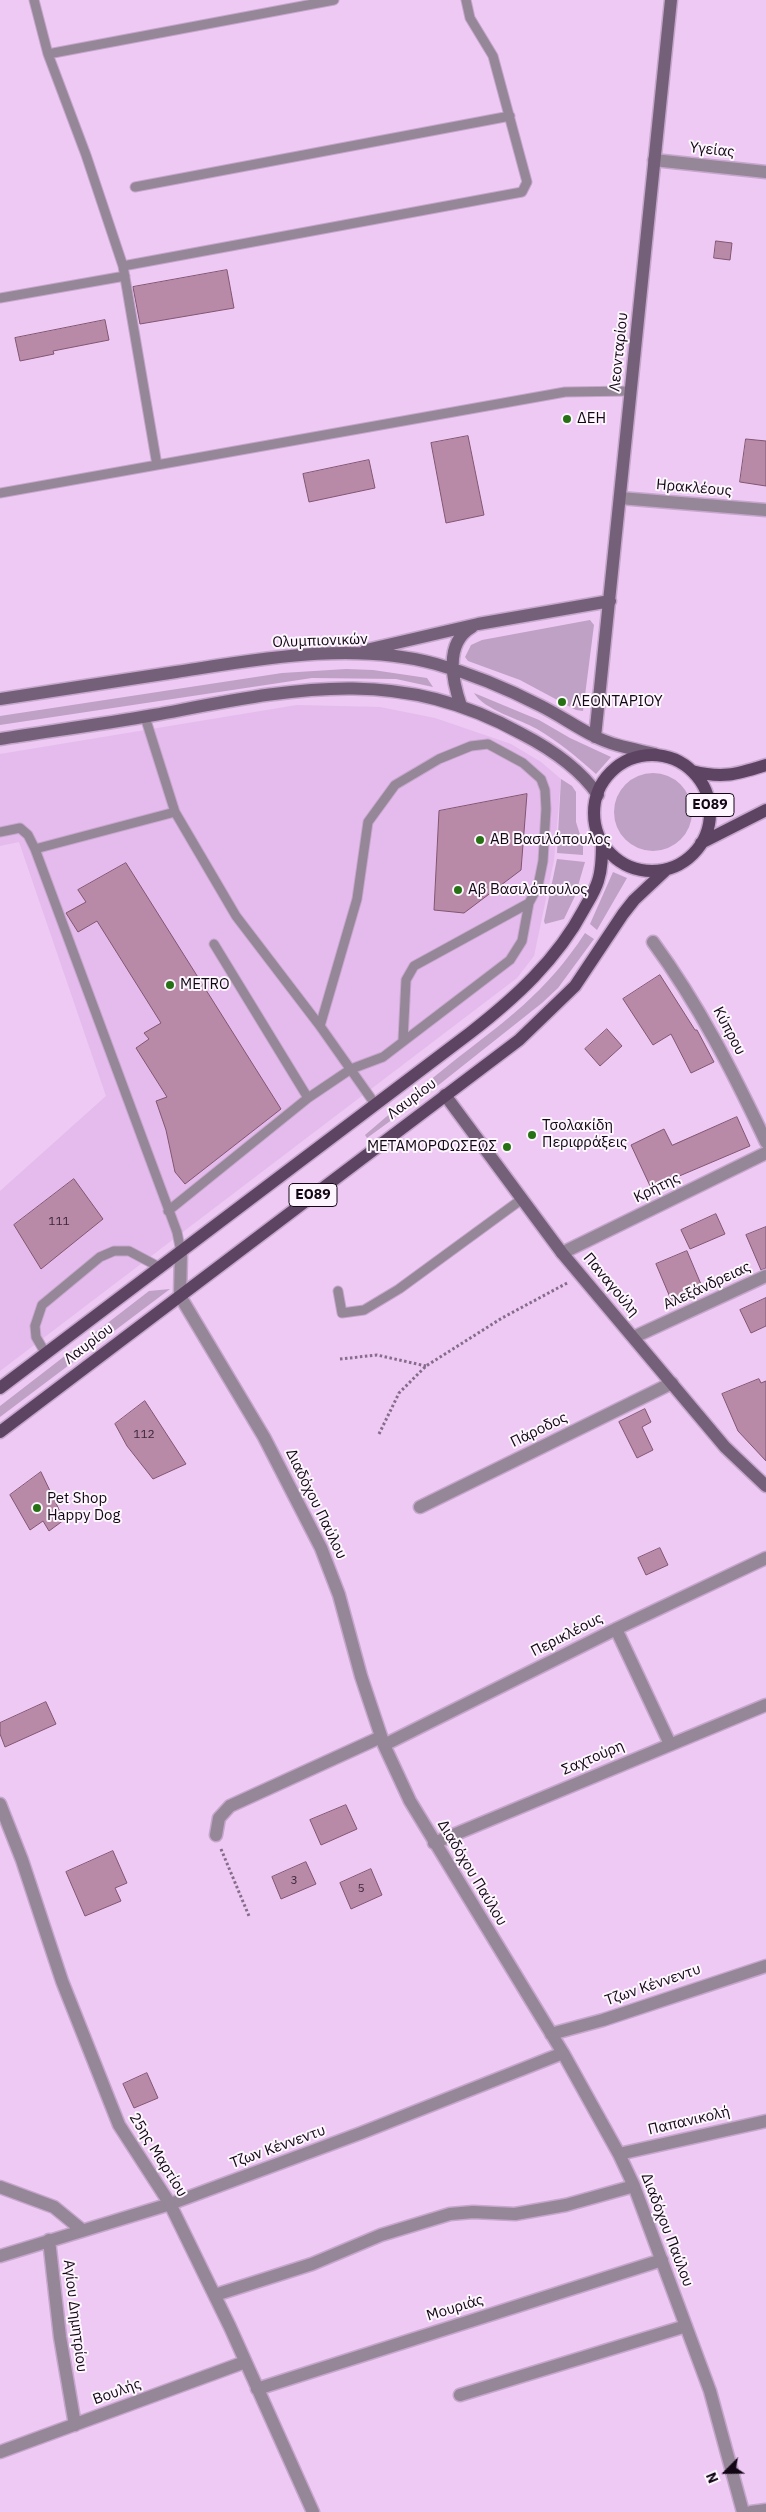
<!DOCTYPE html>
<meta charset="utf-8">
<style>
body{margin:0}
#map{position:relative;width:766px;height:2512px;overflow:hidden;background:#edc9f4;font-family:"IBM Plex Sans",sans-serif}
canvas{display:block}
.north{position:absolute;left:701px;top:2447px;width:50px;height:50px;-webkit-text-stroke:4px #fdf6fe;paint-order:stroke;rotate:247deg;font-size:14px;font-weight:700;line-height:20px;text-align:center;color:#130715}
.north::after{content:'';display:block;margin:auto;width:18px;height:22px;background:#130715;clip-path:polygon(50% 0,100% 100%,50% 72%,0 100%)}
</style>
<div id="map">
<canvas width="766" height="2512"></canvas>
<div class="north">N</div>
</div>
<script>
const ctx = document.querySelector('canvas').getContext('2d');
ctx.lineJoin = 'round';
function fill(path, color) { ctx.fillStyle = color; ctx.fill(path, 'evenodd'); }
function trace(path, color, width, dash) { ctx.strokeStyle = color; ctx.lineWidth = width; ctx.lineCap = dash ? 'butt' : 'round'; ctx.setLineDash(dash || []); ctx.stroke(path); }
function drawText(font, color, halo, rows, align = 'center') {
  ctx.font = font + ' "IBM Plex Sans",sans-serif'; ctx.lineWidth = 4; ctx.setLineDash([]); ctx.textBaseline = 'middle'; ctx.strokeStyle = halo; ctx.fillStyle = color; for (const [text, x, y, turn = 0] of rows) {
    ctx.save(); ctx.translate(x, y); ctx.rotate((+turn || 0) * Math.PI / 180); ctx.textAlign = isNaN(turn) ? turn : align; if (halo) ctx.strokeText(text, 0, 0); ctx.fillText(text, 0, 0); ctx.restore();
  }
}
fill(new Path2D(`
 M 297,705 L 380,707 L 435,718 L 511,744 L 541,762 L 561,779 L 554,860 L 534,956 L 517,978 L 0,1371 L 0,1191 L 106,1096 L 19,842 L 0,846 L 0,754 Z`), '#e4bbec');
fill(new Path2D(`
 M 590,620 L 594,625 L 583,711 L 576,710 L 520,680 L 468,661 L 465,657 L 471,645 L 482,640 Z
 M 346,669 L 373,670 L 427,678 L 433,687 L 396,679 L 312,678 L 0,725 L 0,716 L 282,673 Z
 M 474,693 L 539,720 L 570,738 L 611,757 L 596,774 C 577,757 559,742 537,729 C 520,719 484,710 474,693 Z
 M614 812a39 39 0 1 1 78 0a39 39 0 1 1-78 0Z
 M 561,779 L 572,786 L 576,792 L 576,822 L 583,844 L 583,855 L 557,853 Z
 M 557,859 L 585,862 L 575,896 L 564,919 L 545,924 L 544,921 Z
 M 613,872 L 627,878 L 597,930 L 590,924 Z
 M 585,933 L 594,939 L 558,988 L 542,1003 L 426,1095 L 367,1138 L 365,1135 C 393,1111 421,1087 450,1064 C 505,1021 546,993 585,933 Z
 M 170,1289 L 0,1417 L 0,1406 L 149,1291 Z`), '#bfa1c5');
const building = new Path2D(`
 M 716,241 L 732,243 L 730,260 L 714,258 Z
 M 227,270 L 234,308 L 140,324 L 133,287 Z
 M 105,320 L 109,340 L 53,351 L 54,354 L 20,361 L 15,338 Z
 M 468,436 L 484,515 L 446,523 L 431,443 Z
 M 746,439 L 766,441 L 766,486 L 740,482 Z
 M 369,460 L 375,488 L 309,502 L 303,474 Z
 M 527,794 L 521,870 L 464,913 L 434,910 L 439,811 Z
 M 126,863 L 281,1109 L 185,1184 L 175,1172 L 166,1130 L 156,1101 L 167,1097 L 136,1048 L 149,1039 L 144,1033 L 161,1023 L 97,921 L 78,932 L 66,913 L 86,902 L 78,890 Z
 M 660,975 L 695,1030 L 697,1030 L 714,1062 L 691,1073 L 671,1034 L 653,1045 L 623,999 Z
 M 607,1029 L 622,1046 L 600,1066 L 585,1049 Z
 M 737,1117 L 750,1146 L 651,1188 L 631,1145 L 664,1129 L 672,1145 Z
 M 74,1179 L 103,1219 L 41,1269 L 14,1225 Z
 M 716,1214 L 725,1234 L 690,1249 L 681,1230 Z
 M 766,1227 L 766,1268 L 761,1270 L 746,1235 Z
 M 687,1251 L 703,1289 L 672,1302 L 656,1264 Z
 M 766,1298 L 766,1326 L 751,1333 L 740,1310 Z
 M 759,1379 L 761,1383 L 766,1381 L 766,1461 L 738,1431 L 722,1394 Z
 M 145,1401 L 186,1464 L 153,1479 L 127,1446 L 115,1424 Z
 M 645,1409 L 651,1422 L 642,1427 L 653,1450 L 637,1458 L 619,1422 Z
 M 41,1472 L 64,1520 L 49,1531 L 43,1521 L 30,1530 L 10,1495 Z
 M 660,1548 L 668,1565 L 646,1575 L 638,1558 Z
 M 46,1702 L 56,1724 L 5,1747 L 0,1734 L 0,1723 Z
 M 346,1805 L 357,1829 L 321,1845 L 310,1820 Z
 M 113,1851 L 127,1883 L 115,1888 L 121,1901 L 85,1916 L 66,1872 Z
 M 306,1862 L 316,1884 L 281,1899 L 272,1877 Z
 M 371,1869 L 382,1895 L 351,1909 L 340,1883 Z
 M 147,2073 L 158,2098 L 134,2108 L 123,2084 Z`);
fill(building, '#b98aa8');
trace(building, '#815672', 1);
const lane = new Path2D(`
 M 34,0 L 48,54 L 86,155 L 123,266 L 157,465
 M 48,54 L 334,0
 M 135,187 L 510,116
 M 123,266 L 522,192 L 527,182 L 493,56 L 470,18 L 466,0
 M 0,298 L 125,276
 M 0,493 L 565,392 L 631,391
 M 145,717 L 175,812 L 236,916 L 320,1026 L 375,1104
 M 0,832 L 20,828 L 28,835 L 35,849 L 175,812
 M 35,849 L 177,1232 L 181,1252
 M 214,944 L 308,1098
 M 403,1040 L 406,980 L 414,966 L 529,903
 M 168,1211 L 308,1098 L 351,1069 L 383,1057 L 510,960 L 522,941 L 529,903 L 538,886 L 543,861 L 546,809 L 545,790 L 541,779 L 523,763 L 488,744 L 471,746 L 439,759 L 395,785 L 368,822 L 357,899 L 320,1026
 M 338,1291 L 342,1313 L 364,1310 L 399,1289 L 522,1199
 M 46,1354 L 36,1337 L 35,1326 L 42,1305 L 100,1257 L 114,1251 L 129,1251 L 161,1268`);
const street = new Path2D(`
 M 654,160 L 766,172
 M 620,498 L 766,510
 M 653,942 C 699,1005 733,1072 766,1142
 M 181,1252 L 180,1296 L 264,1437 L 321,1548 L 339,1595 L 361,1676 L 384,1745 L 410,1801 L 563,2053 L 619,2154 L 634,2186 L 710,2391 L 743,2512
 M 562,1253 L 766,1153
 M 634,1337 L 766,1276
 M 420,1507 L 672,1383
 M 616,1629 L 670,1744
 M 384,1745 L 616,1629 L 766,1558
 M 0,1804 L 22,1860 L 62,1981 L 119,2125 L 170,2204 L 230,2327 L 313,2512
 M 216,1835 L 219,1818 L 230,1806 L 381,1737
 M 434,1843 L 766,1705
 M 551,2034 L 603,2020 L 766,1966
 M 619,2154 L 766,2121
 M 0,2187 L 54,2207 L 82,2230
 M 49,2240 L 60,2337 L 75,2425
 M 0,2256 L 170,2204 L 361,2133 L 563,2053
 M 215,2295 L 312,2264 L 381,2235 L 450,2214 L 473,2212 L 515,2214 L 566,2205 L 634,2186
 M 257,2389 L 662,2260
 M 460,2395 L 686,2326
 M 0,2452 L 245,2362
 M 751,2512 L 766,2510`);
const secondary = new Path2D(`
 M 366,650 L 478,624 L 610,601
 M 0,699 C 59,690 117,681 176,672 C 260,659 352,641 436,664 C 472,674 508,689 541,706 C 559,715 576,727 594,736 C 613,746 634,749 655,754
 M 461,706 C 452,680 444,643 472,627
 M 595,737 L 671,0
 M 0,739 C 51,731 103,724 154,715 C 289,690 394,663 522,734 C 551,749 580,769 598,795
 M 445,1095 L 562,1253 L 725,1447 L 766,1486`);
const primary = new Path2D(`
 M594 813a58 58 0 1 1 116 0a58 58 0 1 1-116 0Z
 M 692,771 C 723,779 737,774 766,765
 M 701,843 L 766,810
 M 0,1388 L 470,1033 C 515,998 557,960 584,909 C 589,900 595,891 598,881 C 602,869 602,856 602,843
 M 0,1432 L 519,1040 L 575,986 L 623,914 L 634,900 L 667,869`);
trace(lane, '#c6a6cc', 11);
trace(street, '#c6a6cc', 15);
trace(secondary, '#c6a6cc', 15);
trace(primary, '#c6a6cc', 15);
trace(new Path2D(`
 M 340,1359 L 377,1355 L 426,1366
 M 379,1434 L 399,1393 L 426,1366 L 502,1318 L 569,1282
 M 221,1849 L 249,1916`), '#856d8a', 3, [2.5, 2.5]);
trace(lane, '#958698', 9);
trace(street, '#958698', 12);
trace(secondary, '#756079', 12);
trace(primary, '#5e4463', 12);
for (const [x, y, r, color] of [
 [567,419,5,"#267114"],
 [562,702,5,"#267114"],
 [480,840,5,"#267114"],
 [458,890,5,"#267114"],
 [170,985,5,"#267114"],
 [532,1135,5,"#267114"],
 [507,1147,5,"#267114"],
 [37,1508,5,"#267114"]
]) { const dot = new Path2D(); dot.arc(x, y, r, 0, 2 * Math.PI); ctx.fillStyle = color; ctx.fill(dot); trace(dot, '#fdf6fe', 2); }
drawText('12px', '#3c283a', null, [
 ["111",59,1222],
 ["112",144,1435],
 ["3",294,1881],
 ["5",361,1889]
]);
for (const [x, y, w] of [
 [710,805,48],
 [313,1195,48]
]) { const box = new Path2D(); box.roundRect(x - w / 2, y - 11.5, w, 23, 4); ctx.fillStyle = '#fdf6fe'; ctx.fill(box); trace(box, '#130715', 1); }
drawText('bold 14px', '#130715', null, [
 ["ΕΟ89",710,805],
 ["ΕΟ89",313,1195]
]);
drawText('15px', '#130715', '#fdf6fe', [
 ["Υγείας",712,150,6],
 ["Λεονταρίου",619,352,-84],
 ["Ηρακλέους",694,488,5],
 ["Ολυμπιονικών",320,641,-2],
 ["Κύπρου",729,1031,62],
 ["Λαυρίου",412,1099,-37],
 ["Κρήτης",657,1188,-26],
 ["Παναγούλη",611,1285,50],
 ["Αλεξάνδρειας",707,1286,-25],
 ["Λαυρίου",89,1344,-37],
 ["Πάροδος",539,1430,-26],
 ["Διαδόχου Παύλου",316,1504,64],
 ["Περικλέους",567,1635,-27],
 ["Σαχτούρη",593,1758,-23],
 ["Διαδόχου Παύλου",472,1873,59],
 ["Τζων Κέννεντυ",653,1985,-19],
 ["Παπανικολή",689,2121,-13],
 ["Τζων Κέννεντυ",278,2147,-20],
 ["25ης Μαρτίου",158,2155,58],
 ["Διαδόχου Παύλου",667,2230,69],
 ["Μουριάς",455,2308,-17],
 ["Αγίου Δημητρίου",75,2316,83],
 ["Βουλής",117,2392,-20]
]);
drawText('15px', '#130715', '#fdf6fe', [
 ["ΔΕΗ",577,419],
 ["ΛΕΟΝΤΑΡΙΟΥ",572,702],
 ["ΑΒ Βασιλόπουλος",490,840],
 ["Αβ Βασιλόπουλος",468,890],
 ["METRO",180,985],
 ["Τσολακίδη",542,1126],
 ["Περιφράξεις",542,1143],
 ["ΜΕΤΑΜΟΡΦΩΣΕΩΣ",497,1147,"right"],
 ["Pet Shop",47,1499],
 ["Happy Dog",47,1516]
], 'left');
</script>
